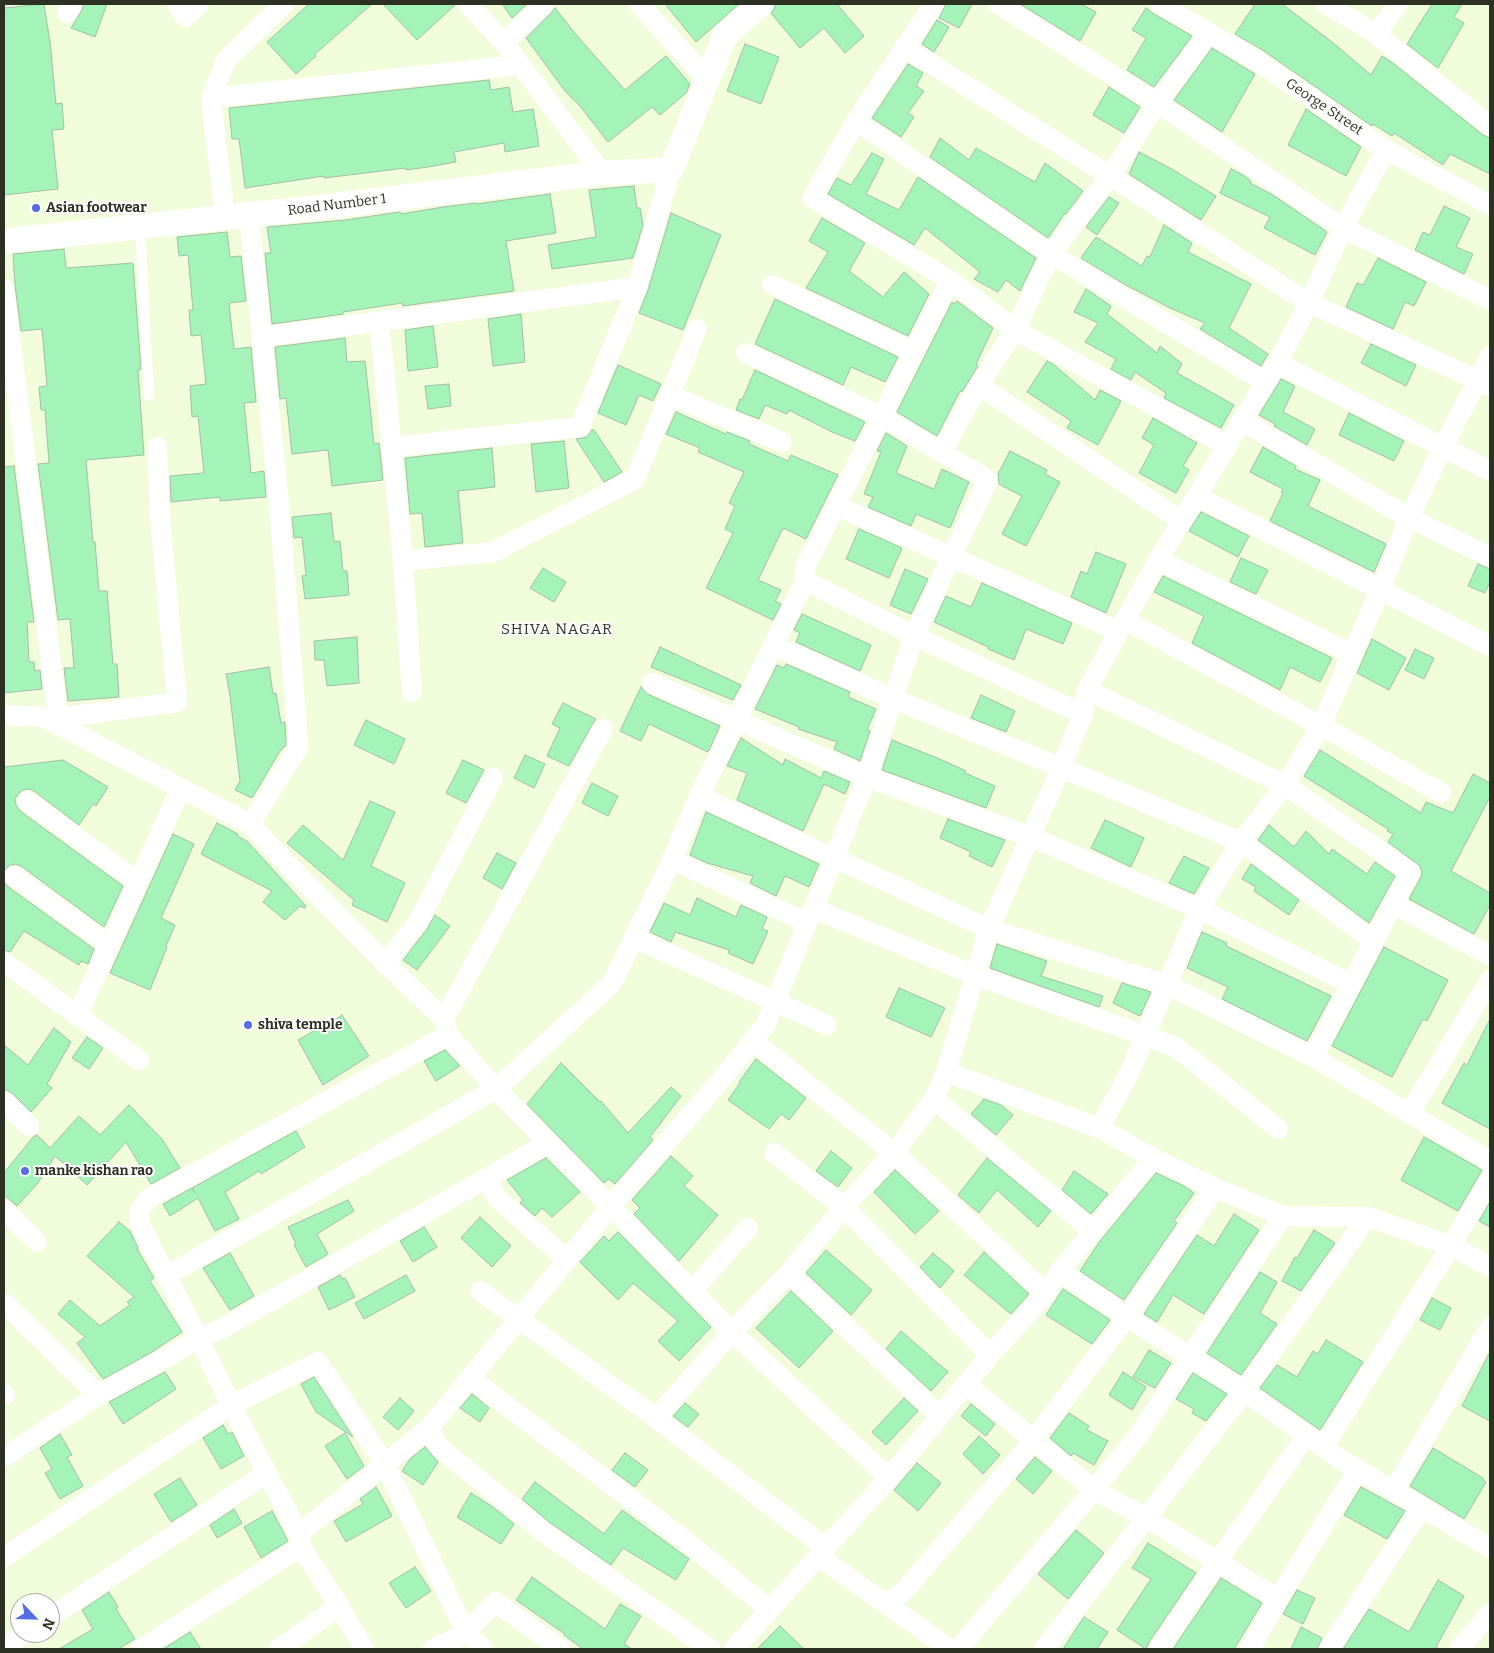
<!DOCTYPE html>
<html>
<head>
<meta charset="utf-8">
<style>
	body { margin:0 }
	#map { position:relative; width:1494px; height:1653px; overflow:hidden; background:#f1fcdb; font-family:Bitter,serif }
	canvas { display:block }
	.frame { position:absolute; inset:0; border:5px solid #2d3124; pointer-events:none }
	.north { position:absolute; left:10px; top:1593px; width:50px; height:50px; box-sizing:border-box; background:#fff; border:1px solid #abada7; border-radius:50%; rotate:114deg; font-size:14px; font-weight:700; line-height:20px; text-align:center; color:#2d3124 }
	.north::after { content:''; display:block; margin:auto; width:18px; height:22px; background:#536de2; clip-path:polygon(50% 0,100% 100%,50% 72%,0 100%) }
</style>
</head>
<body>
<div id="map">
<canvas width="1494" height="1653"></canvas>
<div class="frame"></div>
<div class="north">N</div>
</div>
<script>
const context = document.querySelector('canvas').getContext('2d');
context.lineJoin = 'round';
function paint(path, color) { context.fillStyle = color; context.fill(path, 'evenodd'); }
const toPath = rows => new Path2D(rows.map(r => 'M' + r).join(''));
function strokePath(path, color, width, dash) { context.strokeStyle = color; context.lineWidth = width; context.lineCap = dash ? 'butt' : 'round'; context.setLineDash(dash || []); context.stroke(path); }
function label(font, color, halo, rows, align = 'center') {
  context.font = font + ' Bitter,serif'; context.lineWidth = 4; context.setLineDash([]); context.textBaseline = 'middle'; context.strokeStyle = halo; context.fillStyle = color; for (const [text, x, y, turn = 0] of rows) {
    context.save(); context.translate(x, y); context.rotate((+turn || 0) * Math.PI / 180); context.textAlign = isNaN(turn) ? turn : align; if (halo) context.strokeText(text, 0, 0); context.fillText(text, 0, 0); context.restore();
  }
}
const building = toPath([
	[44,4,50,42,56,104,62,103,64,129,52,130,58,189,4,195,4,8,44,4],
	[84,4,107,4,95,37,71,28,82,10,84,4],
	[309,4,372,4,315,54,316,56,296,74,267,42,309,4],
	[383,4,456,4,417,40,383,4],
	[502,4,527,4,512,18,502,4],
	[665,4,739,4,696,42,665,4],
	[775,4,837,4,864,36,845,53,824,28,800,48,771,13,774,9,775,4],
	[946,4,972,4,959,28,939,18,946,4],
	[1020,4,1081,4,1096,12,1080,41,1020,4],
	[1255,4,1282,4,1332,42,1371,75,1382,56,1394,64,1483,135,1490,138,1490,174,1450,154,1443,165,1394,133,1392,136,1373,124,1372,126,1261,49,1235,34,1255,4],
	[1432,4,1462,4,1454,17,1464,23,1438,68,1407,44,1432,4],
	[555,8,578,37,625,90,666,56,690,84,686,93,660,115,652,107,608,142,580,106,565,91,526,38,552,12,555,8],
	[1146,8,1154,14,1192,36,1154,87,1127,70,1146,38,1132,30,1146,8],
	[937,20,949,27,934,52,922,44,937,20],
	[745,44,779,57,761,104,727,91,745,44],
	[1212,48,1255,74,1222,132,1174,100,1212,48],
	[908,64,923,73,916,86,924,91,908,113,914,117,901,137,872,118,908,64],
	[489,80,491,90,509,87,513,112,533,109,539,146,505,152,504,143,454,152,456,162,428,167,406,170,406,168,324,178,324,176,245,188,239,139,232,139,229,108,489,80],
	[1109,87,1140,107,1124,133,1093,115,1109,87],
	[1306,109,1361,147,1346,176,1288,145,1306,109],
	[940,138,969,160,976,148,1035,182,1045,163,1083,191,1066,214,1065,213,1048,238,930,157,940,138],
	[1139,152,1170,168,1216,196,1201,220,1129,174,1139,152],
	[872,153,884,159,866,194,899,210,918,177,1036,258,1020,291,1006,280,998,292,974,279,980,272,925,228,914,245,828,194,837,178,851,185,872,153],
	[1231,169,1243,175,1251,181,1250,183,1273,195,1327,232,1315,255,1264,228,1270,217,1220,193,1231,169],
	[634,186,637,208,640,208,643,225,633,258,552,269,548,245,596,237,589,190,634,186],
	[550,194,556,233,506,241,514,291,403,306,402,303,343,312,343,314,272,324,265,253,271,253,267,227,345,220,400,212,401,214,443,207,476,203,476,204,550,194],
	[1109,197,1119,203,1097,235,1086,227,1109,197],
	[1444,206,1470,218,1456,247,1473,254,1464,274,1415,250,1423,232,1430,235,1444,206],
	[671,213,721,235,683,330,639,313,648,290,671,213],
	[822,218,865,243,849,271,883,297,904,272,929,294,908,336,806,288,828,252,809,241,822,218],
	[1164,225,1192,243,1188,252,1251,284,1229,328,1268,354,1261,366,1200,329,1205,323,1170,308,1124,284,1081,258,1096,237,1142,266,1147,256,1150,257,1164,225],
	[227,232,230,257,241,256,246,301,229,303,234,349,251,347,256,402,244,403,251,473,264,471,266,497,220,501,220,497,171,502,170,476,204,473,198,416,192,417,190,386,206,384,201,335,191,336,189,310,193,310,188,255,179,256,177,237,227,232],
	[64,249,66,268,133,263,141,369,138,370,144,455,86,460,93,542,95,542,99,591,107,591,113,664,117,664,119,697,68,701,64,668,74,668,70,619,58,620,38,464,49,463,45,410,41,410,39,387,47,386,42,329,21,331,15,285,13,254,64,249],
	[1378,258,1426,282,1414,306,1405,302,1393,329,1346,307,1357,283,1363,285,1378,258],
	[1086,289,1111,306,1107,314,1157,353,1160,346,1182,364,1177,373,1234,405,1221,428,1164,398,1166,393,1135,372,1131,380,1111,369,1116,359,1085,342,1098,323,1074,312,1086,289],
	[775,299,898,357,885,382,851,367,843,385,755,344,775,299],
	[957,301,993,328,976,364,978,366,962,392,960,391,937,436,897,412,952,302,955,304,957,301],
	[521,314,525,362,493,366,488,319,521,314],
	[433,326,438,367,408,371,405,330,433,326],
	[345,338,347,362,365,361,374,444,379,443,383,480,332,486,328,450,292,454,286,398,280,399,275,347,345,338],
	[1371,344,1416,365,1406,386,1361,363,1371,344],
	[1047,361,1053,364,1095,400,1100,390,1121,401,1098,445,1067,428,1071,421,1027,392,1047,361],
	[618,365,661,384,653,401,639,395,626,425,598,413,618,365],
	[755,370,865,422,855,441,832,432,789,410,787,414,765,405,759,419,736,410,740,399,742,400,755,370],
	[1281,379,1295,386,1283,412,1315,429,1307,445,1274,426,1275,424,1259,415,1281,379],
	[449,384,451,406,428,409,425,386,449,384],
	[676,412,726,434,727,432,750,441,749,444,788,461,791,455,838,475,806,539,783,528,758,580,781,590,775,601,781,604,773,620,706,588,733,533,725,529,735,506,729,503,744,472,698,452,700,448,666,434,676,412],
	[1349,413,1404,441,1394,461,1339,435,1349,413],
	[1153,418,1197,443,1183,466,1189,470,1176,493,1139,473,1154,445,1142,438,1153,418],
	[592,430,594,430,622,472,604,482,576,439,587,437,592,430],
	[886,433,907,446,896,473,934,489,942,469,969,482,950,528,916,514,911,526,868,507,873,497,864,494,881,452,877,451,886,433],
	[564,441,569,488,536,492,531,444,564,441],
	[1263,447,1296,466,1295,469,1320,480,1308,506,1386,544,1374,572,1270,521,1283,493,1281,492,1283,489,1250,472,1263,447],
	[492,448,495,487,458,491,463,543,425,547,422,513,410,514,405,458,492,448],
	[1010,451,1047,470,1045,474,1060,482,1026,546,1002,534,1022,496,999,484,998,474,1010,451],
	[14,466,34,622,27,622,29,662,34,662,35,671,40,670,42,689,4,693,4,467,14,466],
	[1201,512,1249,536,1238,557,1189,531,1201,512],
	[331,513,334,542,340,541,343,571,347,571,349,595,305,599,302,576,306,575,302,537,294,538,292,517,331,513],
	[859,529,902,548,889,578,846,559,859,529],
	[1096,552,1126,564,1106,613,1071,597,1081,571,1087,574,1096,552],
	[1241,558,1268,570,1256,594,1230,582,1241,558],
	[1478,564,1490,569,1490,582,1485,593,1468,586,1478,564],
	[543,568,566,582,554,602,530,588,543,568],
	[905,569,928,579,911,614,890,605,905,569],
	[1163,576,1332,658,1320,682,1290,667,1280,690,1192,643,1204,616,1154,592,1163,576],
	[982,583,1072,623,1063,644,1026,629,1014,660,988,649,988,647,934,622,946,596,971,607,982,583],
	[802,614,871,645,860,671,796,642,800,633,794,630,802,614],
	[357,637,359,683,327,686,324,660,315,660,314,641,357,637],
	[1372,639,1406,658,1389,690,1357,673,1372,639],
	[660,647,741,685,733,700,651,667,660,647],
	[1415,649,1434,658,1424,679,1405,670,1415,649],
	[786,664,850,692,848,697,876,709,867,730,870,731,860,761,834,749,837,742,798,729,799,727,755,709,777,665,784,668,786,664],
	[269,667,273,694,276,693,281,723,285,722,286,745,280,751,252,798,235,790,240,781,230,696,226,674,269,667],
	[641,687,647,694,720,726,708,752,649,724,641,741,620,731,641,687],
	[981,695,1015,711,1006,732,971,718,981,695],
	[563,703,596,719,593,723,569,766,547,756,560,728,552,724,563,703],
	[366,720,405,739,394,764,354,745,366,720],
	[741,738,783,765,785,759,821,778,824,771,850,782,845,794,824,784,803,831,737,800,747,773,727,766,741,738],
	[892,740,942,760,966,771,965,773,995,786,986,808,882,770,892,740],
	[1320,750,1421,813,1426,802,1453,813,1473,774,1490,783,1490,797,1451,871,1490,893,1490,905,1474,934,1409,899,1421,877,1422,872,1420,866,1388,842,1393,834,1387,831,1388,829,1304,776,1320,750],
	[525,755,545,764,534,788,514,778,525,755],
	[63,760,108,787,96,806,93,804,79,825,34,791,29,789,23,790,18,794,15,799,16,805,20,811,123,886,104,927,21,866,16,864,10,865,4,871,4,767,63,760],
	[463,760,484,770,466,803,446,793,463,760],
	[592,783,618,796,608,816,582,803,592,783],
	[370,801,395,812,371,866,405,883,387,922,352,905,354,900,287,843,303,825,343,860,370,801],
	[706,812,819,864,809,887,785,876,776,896,750,883,753,876,707,863,690,855,706,812],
	[948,819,1005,840,992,867,969,856,971,852,940,838,948,819],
	[1105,820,1144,838,1131,867,1091,848,1105,820],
	[217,823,238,834,237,836,247,841,306,906,305,908,300,906,285,920,263,902,272,891,201,854,217,823],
	[1269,825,1294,847,1306,831,1329,854,1332,849,1367,874,1375,862,1395,876,1369,923,1258,840,1269,825],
	[173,834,194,844,161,918,175,925,166,946,167,947,150,990,110,973,173,834],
	[497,853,516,863,502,889,483,878,497,853],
	[1184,856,1209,868,1194,894,1169,883,1184,856],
	[1251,864,1299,900,1289,915,1254,891,1256,887,1242,879,1251,864],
	[4,882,7,886,94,949,88,964,81,961,79,965,24,931,10,952,4,950,4,882],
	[697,898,736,917,741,905,767,917,762,929,768,931,753,964,728,953,729,950,675,932,671,942,650,932,664,903,690,915,697,898],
	[435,915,450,926,417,970,403,960,427,929,435,915],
	[1202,932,1227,943,1226,946,1331,996,1307,1041,1222,999,1228,987,1187,968,1202,932],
	[997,944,1047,961,1041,976,1103,996,1099,1007,990,968,997,944],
	[1384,947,1448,980,1427,1021,1423,1019,1392,1077,1332,1046,1384,947],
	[1122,983,1151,992,1140,1016,1113,1003,1122,983],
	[899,988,945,1008,931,1037,886,1017,899,988],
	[342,1015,369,1056,323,1085,298,1040,321,1027,322,1029,342,1015],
	[1490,1019,1490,1129,1442,1103,1464,1063,1467,1065,1490,1019],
	[54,1028,71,1042,47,1084,52,1088,31,1112,12,1093,4,1089,4,1045,28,1065,54,1028],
	[87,1037,103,1048,89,1069,72,1058,87,1037],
	[445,1050,460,1066,436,1081,424,1061,445,1050],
	[756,1059,806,1098,789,1120,781,1114,769,1129,728,1100,740,1083,739,1082,756,1059],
	[561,1063,600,1102,601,1101,628,1133,671,1087,681,1096,650,1137,653,1140,615,1184,609,1179,604,1183,527,1104,561,1063],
	[984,1099,1001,1105,1013,1115,996,1135,971,1114,984,1099],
	[129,1105,162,1139,180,1168,151,1184,126,1142,87,1185,55,1156,38,1183,17,1206,4,1195,4,1173,33,1137,37,1135,50,1148,79,1116,100,1135,129,1105],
	[296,1131,305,1147,261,1174,259,1171,225,1192,239,1219,215,1231,198,1198,170,1216,163,1204,192,1188,195,1193,192,1188,296,1131],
	[1424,1137,1482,1170,1458,1211,1401,1180,1424,1137],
	[831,1151,852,1168,838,1187,816,1171,831,1151],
	[671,1156,693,1176,684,1186,718,1215,679,1261,634,1214,640,1208,632,1200,671,1156],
	[546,1158,580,1192,552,1217,542,1208,535,1216,520,1203,523,1200,507,1180,546,1158],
	[987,1158,1051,1211,1038,1227,997,1190,979,1213,958,1195,987,1158],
	[895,1170,939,1211,915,1234,874,1192,895,1170],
	[1074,1171,1108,1194,1091,1214,1062,1190,1074,1171],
	[1156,1173,1184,1186,1194,1193,1174,1221,1177,1223,1124,1300,1080,1271,1100,1241,1156,1173],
	[348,1200,354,1211,317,1234,328,1254,306,1267,294,1245,296,1244,288,1227,348,1200],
	[1490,1202,1490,1227,1479,1221,1490,1202],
	[1234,1214,1259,1230,1204,1314,1173,1295,1157,1322,1144,1314,1197,1235,1214,1246,1234,1214],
	[480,1217,511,1246,492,1267,461,1238,480,1217],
	[119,1222,130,1231,138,1248,137,1249,154,1278,150,1281,182,1332,152,1352,103,1379,77,1343,85,1337,58,1314,70,1300,100,1326,130,1305,127,1302,134,1297,87,1256,119,1222],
	[424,1227,437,1247,413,1262,400,1241,424,1227],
	[1314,1230,1335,1243,1301,1291,1282,1281,1295,1257,1297,1258,1314,1230],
	[618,1232,711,1327,679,1361,658,1341,678,1321,633,1283,618,1300,580,1262,604,1236,609,1241,618,1232],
	[826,1250,872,1290,851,1315,806,1273,826,1250],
	[984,1252,1029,1294,1011,1314,964,1275,984,1252],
	[230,1253,254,1296,230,1310,203,1268,230,1253],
	[933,1253,954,1271,940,1288,920,1267,933,1253],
	[1260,1272,1277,1282,1260,1313,1277,1324,1241,1375,1207,1353,1260,1272],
	[340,1275,342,1279,345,1278,355,1297,329,1310,318,1287,340,1275],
	[406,1275,415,1291,364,1319,355,1303,406,1275],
	[1063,1289,1110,1320,1092,1344,1046,1315,1063,1289],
	[791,1291,833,1331,799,1368,756,1328,791,1291],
	[1432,1298,1451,1308,1440,1330,1420,1320,1432,1298],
	[901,1331,948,1372,931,1391,886,1349,901,1331],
	[1326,1340,1363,1362,1320,1430,1260,1388,1277,1365,1297,1377,1313,1351,1318,1354,1326,1340],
	[1149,1350,1171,1363,1155,1388,1133,1377,1149,1350],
	[1490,1352,1490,1421,1462,1406,1490,1352],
	[165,1372,176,1389,123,1424,109,1402,165,1372],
	[1123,1372,1146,1387,1132,1410,1109,1395,1123,1372],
	[1193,1373,1227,1394,1206,1421,1192,1413,1194,1409,1176,1399,1193,1373],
	[314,1377,353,1437,316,1412,301,1384,314,1377],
	[472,1394,489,1408,480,1422,460,1408,472,1394],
	[400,1398,414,1411,398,1430,383,1417,400,1398],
	[904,1398,918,1411,886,1445,872,1432,904,1398],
	[685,1403,699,1414,688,1427,673,1416,685,1403],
	[971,1404,995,1424,986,1436,961,1416,971,1404],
	[1069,1413,1089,1426,1087,1430,1108,1441,1094,1465,1073,1453,1071,1456,1050,1438,1069,1413],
	[223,1425,228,1434,232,1432,244,1456,221,1469,203,1438,223,1425],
	[345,1433,364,1466,347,1479,325,1446,345,1433],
	[60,1434,72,1455,67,1457,83,1486,60,1499,45,1473,52,1469,40,1448,60,1434],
	[979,1436,1000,1455,983,1474,963,1454,979,1436],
	[425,1447,438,1462,423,1485,402,1471,410,1459,425,1447],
	[1433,1448,1483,1478,1483,1480,1486,1482,1464,1519,1410,1486,1433,1448],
	[625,1453,648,1470,635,1487,612,1470,625,1453],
	[1035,1457,1052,1471,1033,1494,1016,1479,1035,1457],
	[917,1463,941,1483,918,1511,894,1490,917,1463],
	[180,1478,197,1505,171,1522,154,1494,180,1478],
	[535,1482,604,1534,622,1510,689,1559,676,1580,623,1548,611,1565,549,1522,522,1499,535,1482],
	[376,1487,392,1516,346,1542,334,1521,363,1504,360,1499,376,1487],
	[1361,1487,1405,1511,1387,1539,1344,1515,1361,1487],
	[471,1493,493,1507,514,1524,501,1544,457,1517,471,1493],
	[234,1509,242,1523,217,1538,210,1525,234,1509],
	[272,1511,288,1541,261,1558,244,1527,272,1511],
	[1076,1530,1104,1553,1068,1599,1038,1574,1076,1530],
	[1148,1543,1196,1573,1149,1642,1146,1649,1117,1630,1151,1579,1132,1568,1148,1543],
	[415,1567,431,1591,406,1608,389,1583,415,1567],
	[532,1577,605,1629,620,1604,641,1616,624,1644,632,1649,583,1649,564,1635,565,1634,516,1600,532,1577],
	[1221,1578,1262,1603,1234,1649,1173,1649,1221,1578],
	[1438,1580,1464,1596,1436,1647,1440,1649,1343,1649,1369,1609,1409,1632,1438,1580],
	[1297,1590,1315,1598,1303,1624,1283,1614,1297,1590],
	[109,1592,118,1607,116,1609,135,1639,118,1649,59,1649,93,1629,82,1610,109,1592],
	[1084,1617,1108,1632,1097,1649,1063,1649,1084,1617],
	[780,1626,804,1649,757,1649,780,1626],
	[1301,1627,1322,1638,1317,1649,1291,1649,1301,1627],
	[190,1632,201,1649,163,1649,190,1632]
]);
paint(building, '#a4f3b9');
strokePath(building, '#a1bfa8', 1);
strokePath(toPath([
	[140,227,149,396]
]), '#fff', 10);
strokePath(toPath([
	[177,4,185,17,199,4],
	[468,4,504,43,602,173],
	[639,4,708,80],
	[998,4,1157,103,1343,228,1490,300],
	[1160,4,1254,59,1386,150,1490,205],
	[1326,4,1376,34,1490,126],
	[67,13,72,4],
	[1376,34,1398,4],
	[504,43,544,4],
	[904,47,1110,176,1309,303,1490,386],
	[211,98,520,65],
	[856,121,1051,254,1265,382],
	[249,215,279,504,298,740,298,748,250,824],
	[225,217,211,98,226,60,284,4],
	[950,280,1015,330,1228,446],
	[772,285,914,352],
	[4,289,58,718],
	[379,320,403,561,412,692],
	[262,337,637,287],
	[1277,363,1490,471],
	[979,385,1181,521],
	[669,395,782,442],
	[1242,421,1409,518,1490,557],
	[391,447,580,427,637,287,671,170],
	[941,453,979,385,1015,330,1051,254,1110,176,1157,103,1209,33],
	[1196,496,1490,646],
	[837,506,1118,631],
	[1158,560,1352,654],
	[403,561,493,552,635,479,697,329],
	[805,581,914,636,1083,714],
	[1125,620,1321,726,1441,793],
	[773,645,894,699,1241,842,1373,941],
	[652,683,867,777,1031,837,1199,909,1351,984],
	[1087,690,1285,785,1410,872,1393,904,1490,956],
	[4,715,43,717,250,824,290,867,385,963,444,1019,448,1035,496,1089,732,1332,889,1478],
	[45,717,58,718,177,702,160,517,157,447],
	[699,796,989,929,1168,985,1313,1057,1490,1161],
	[27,801,138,882],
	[672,860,807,923],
	[14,876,110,946],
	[814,909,975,975,1176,1047,1278,1129],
	[634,938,827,1025],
	[4,962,139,1060],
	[385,963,418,922,493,778],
	[77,1016,181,788],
	[444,1019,603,729],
	[753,1041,894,1153,1046,1293],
	[1313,1057,1393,904],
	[946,1072,1099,1128,1153,1158,1215,1188,1283,1216,1368,1217,1451,1246,1490,1267],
	[934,1099,1093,1231],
	[4,1101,29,1126],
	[1409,1114,1490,980],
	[1099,1128,1128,1076,1199,909,1241,842,1285,785,1321,726,1380,590,1409,518,1443,447,1490,356],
	[774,1153,844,1207,990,1355],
	[486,1178,497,1198,567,1260],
	[4,1210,37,1242],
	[1060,1271,1127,1317,1244,1391,1337,1457,1490,1548],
	[789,1273,940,1416],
	[167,1275,496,1089,612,983,672,860,699,796,805,581,805,567,950,280,812,198,856,121,934,4],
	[480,1291,656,1418,826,1548],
	[692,1291,748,1228],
	[4,1303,98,1395],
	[470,1378,682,1538,770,1610],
	[966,1384,1094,1490,1147,1518,1278,1599],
	[4,1394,5,1395],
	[656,1418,732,1332,789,1273,844,1207,894,1153,934,1099,946,1072,989,929,1061,768,1083,714,1087,690,1158,560,1277,363,1309,303,1343,228,1386,150],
	[429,1428,440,1448,542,1531,710,1649],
	[1323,1447,1451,1246,1490,1179],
	[4,1457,98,1395,199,1339,221,1329,548,1143],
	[1394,1490,1490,1327],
	[299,1534,429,1428,611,1206,725,1075,766,1024,867,777,914,636,988,480,881,416,746,353],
	[4,1557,231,1405,318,1362,385,1464,466,1633,483,1649],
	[819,1557,950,1649],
	[886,1603,902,1593,1024,1452,1127,1317,1215,1188],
	[50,1617,267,1473],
	[4,1648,26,1633],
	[141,1649,301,1547],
	[279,1649,339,1606],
	[364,1649,339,1606,301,1547,299,1534,231,1405,199,1339,140,1225,140,1210,149,1198,448,1035],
	[433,1649,466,1633,495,1602,561,1649],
	[734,1649,889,1478,990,1355,1046,1293,1060,1271,1153,1158],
	[958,1649,1094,1490,1137,1437,1283,1216],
	[1044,1649,1236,1402,1368,1217],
	[1159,1649,1217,1562,1307,1435],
	[1250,1649,1278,1599,1358,1469],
	[1329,1649,1422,1507],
	[1459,1649,1490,1613]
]), '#fff', 20);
strokePath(toPath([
	[4,241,313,208,602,173,671,170,725,35,761,4]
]), '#fff', 25);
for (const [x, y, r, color] of [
	[36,208,5,"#536de2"],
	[248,1025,5,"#536de2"],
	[25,1171,5,"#536de2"]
]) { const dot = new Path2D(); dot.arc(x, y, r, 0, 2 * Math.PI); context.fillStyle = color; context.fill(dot); strokePath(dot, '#fff', 2); }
label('14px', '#2d3124', '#fff', [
	["George Street",1324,107,34],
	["Road Number 1",337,205,-7]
]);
label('bold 14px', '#2d3124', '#fff', [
	["Asian footwear",46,208],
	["shiva temple",258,1025],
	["manke kishan rao",35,1171]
], 'left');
context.letterSpacing = '1px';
label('15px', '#2d3124', '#fff', [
	["SHIVA NAGAR",557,630]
]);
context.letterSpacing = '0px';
</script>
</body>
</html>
